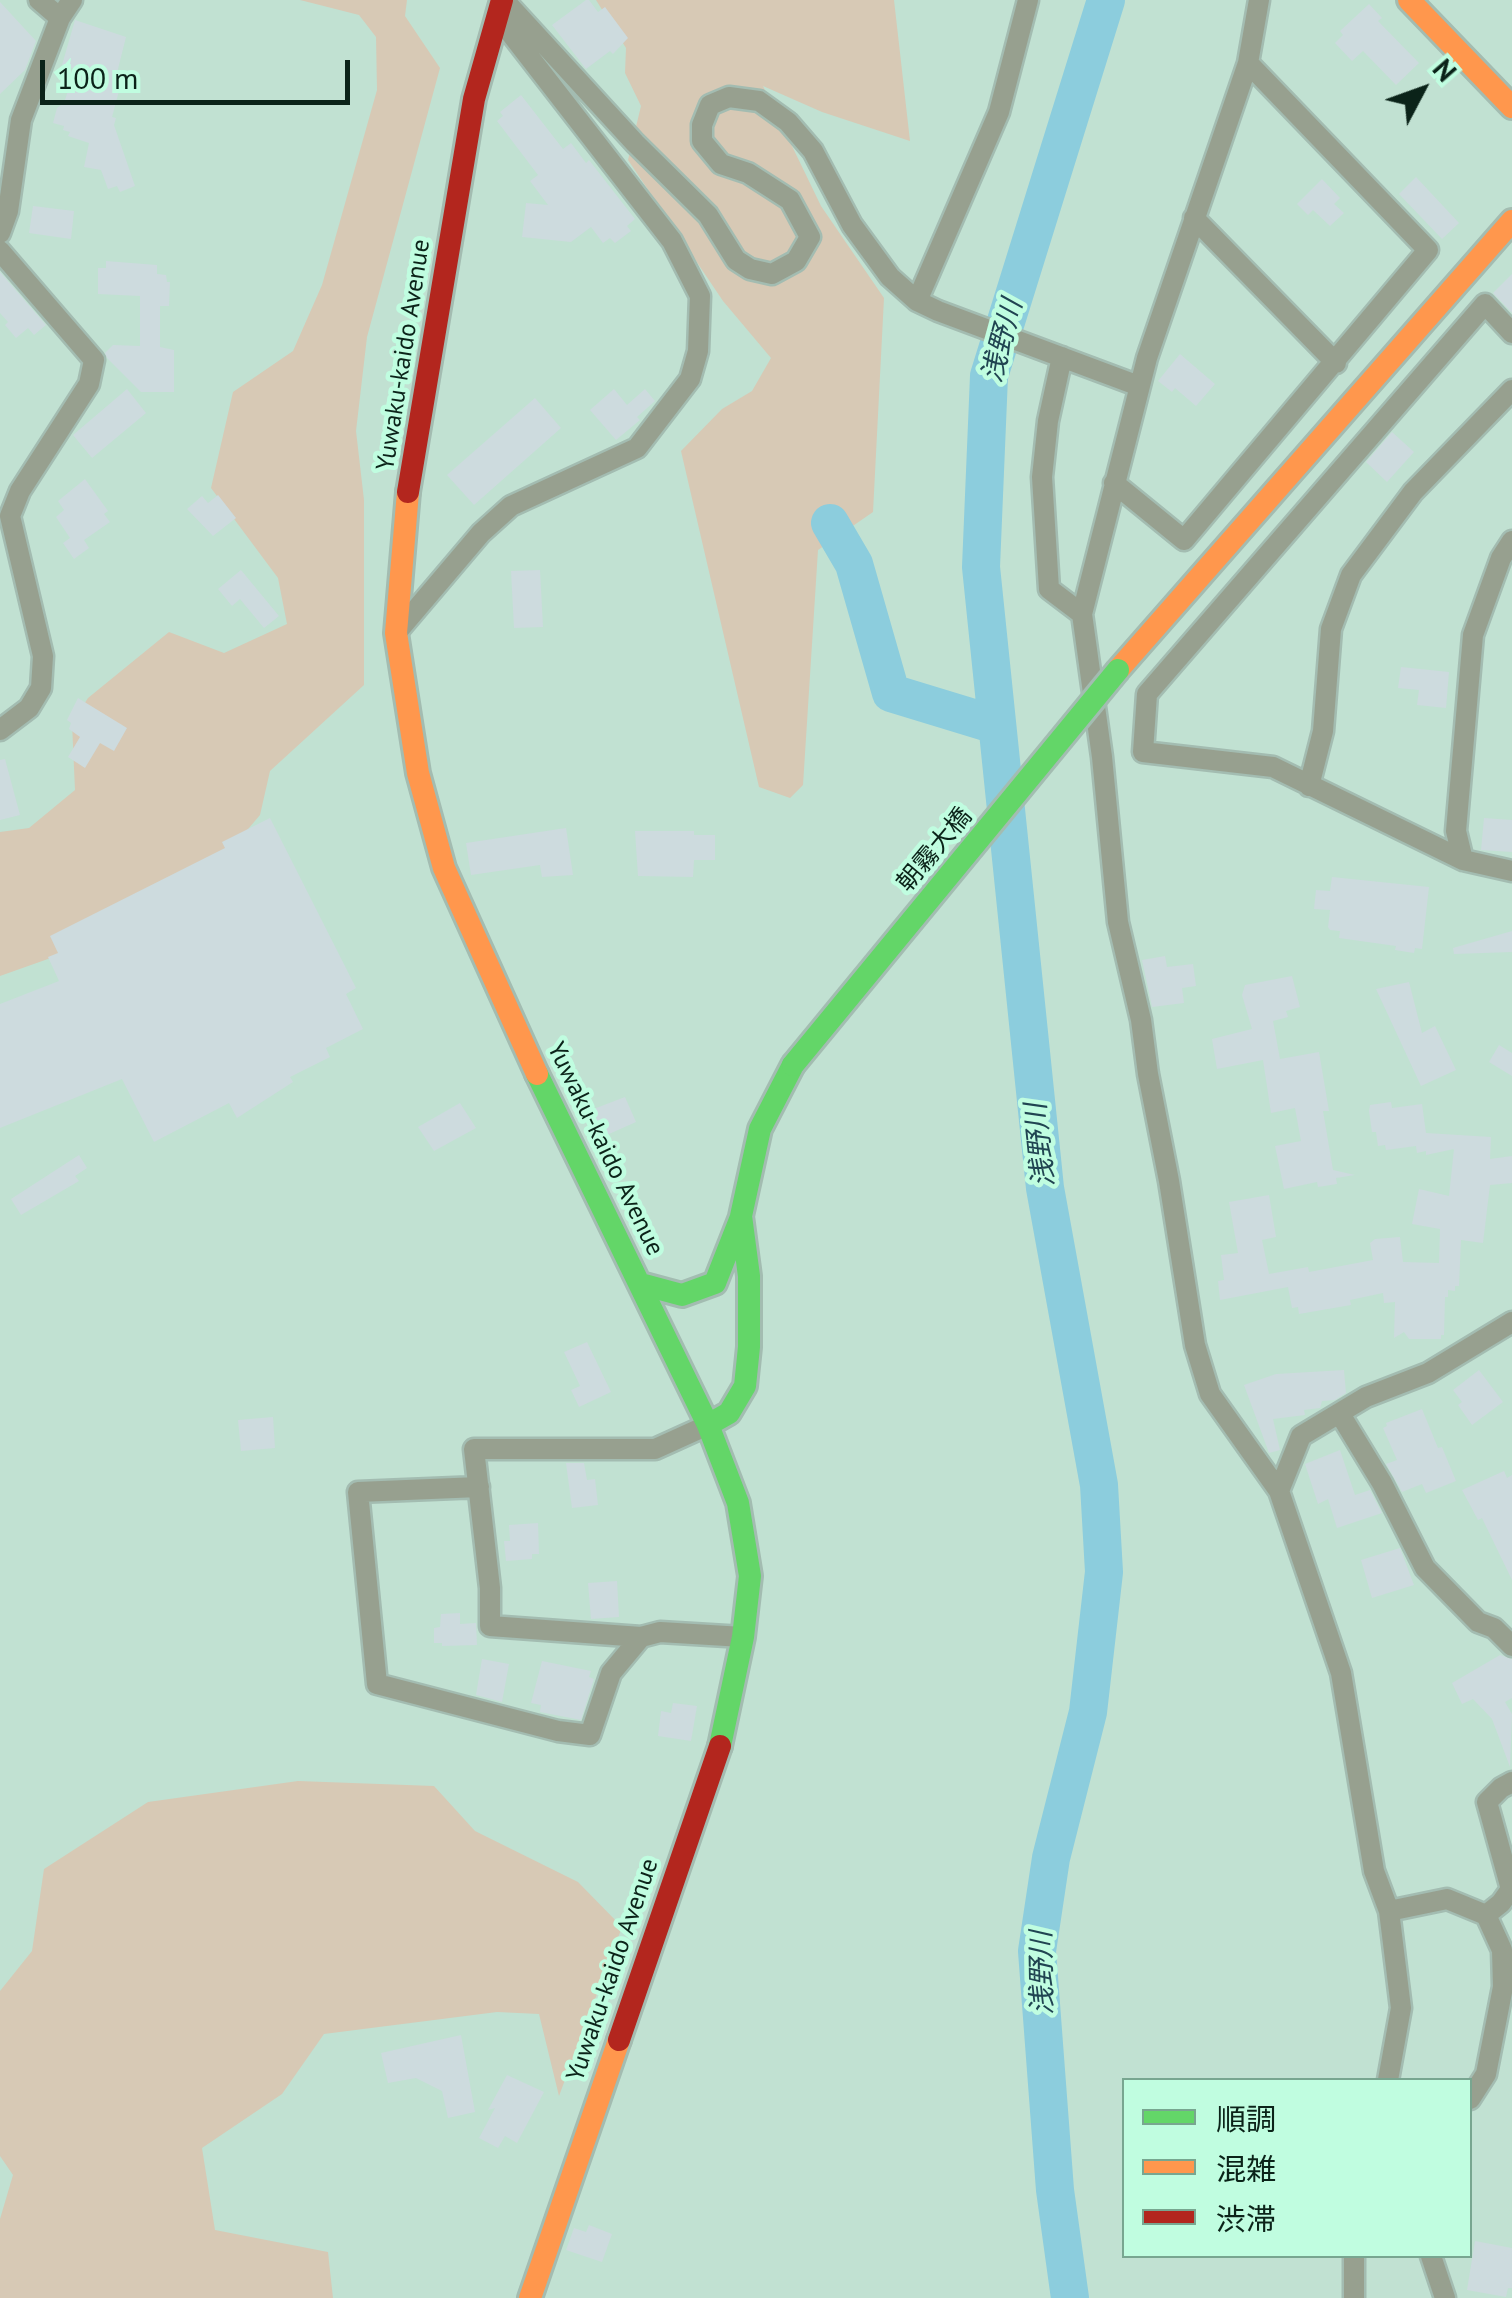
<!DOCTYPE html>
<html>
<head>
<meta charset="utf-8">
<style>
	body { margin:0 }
	#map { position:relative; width:1512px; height:2298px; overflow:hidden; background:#c1e1d2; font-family:"PT Sans","Noto Sans JP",sans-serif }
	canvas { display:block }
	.legend { position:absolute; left:1122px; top:2078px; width:350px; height:180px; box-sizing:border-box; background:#c0fde0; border:2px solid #78a690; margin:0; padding:12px 18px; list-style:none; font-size:30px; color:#0b2319 }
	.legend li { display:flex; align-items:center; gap:20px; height:50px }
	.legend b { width:50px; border:2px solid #78a690 }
	.north { position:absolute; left:1372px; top:40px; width:100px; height:100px; -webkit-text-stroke:8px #c0fde0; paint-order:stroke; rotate:49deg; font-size:28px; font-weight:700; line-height:40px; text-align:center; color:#0b2319 }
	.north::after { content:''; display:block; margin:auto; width:35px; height:45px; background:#0b2319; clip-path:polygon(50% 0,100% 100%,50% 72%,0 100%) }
	.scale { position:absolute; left:40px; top:60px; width:310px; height:45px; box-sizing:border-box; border:5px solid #0b2319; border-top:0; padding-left:12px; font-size:30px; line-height:35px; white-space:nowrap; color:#0b2319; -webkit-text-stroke:8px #c0fde0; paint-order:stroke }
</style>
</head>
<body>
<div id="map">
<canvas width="1512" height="2298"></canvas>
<ul class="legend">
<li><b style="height:12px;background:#63d668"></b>順調</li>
<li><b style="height:12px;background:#ff974d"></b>混雑</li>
<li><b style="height:12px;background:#b3261e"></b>渋滞</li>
</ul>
<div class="north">N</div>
<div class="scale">100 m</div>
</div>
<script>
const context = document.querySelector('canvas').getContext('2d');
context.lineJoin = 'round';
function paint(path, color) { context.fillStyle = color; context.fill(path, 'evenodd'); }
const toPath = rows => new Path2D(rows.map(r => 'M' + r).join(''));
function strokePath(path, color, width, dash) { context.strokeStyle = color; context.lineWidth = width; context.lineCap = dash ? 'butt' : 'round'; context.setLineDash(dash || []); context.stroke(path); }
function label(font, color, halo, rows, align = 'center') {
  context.font = font + ' "PT Sans","Noto Sans JP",sans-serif'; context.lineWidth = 9; context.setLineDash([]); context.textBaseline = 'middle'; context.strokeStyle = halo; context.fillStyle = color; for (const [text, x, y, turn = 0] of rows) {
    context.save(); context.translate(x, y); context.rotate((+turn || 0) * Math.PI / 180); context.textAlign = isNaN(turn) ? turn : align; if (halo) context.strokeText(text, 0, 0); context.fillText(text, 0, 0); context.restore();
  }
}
paint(toPath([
	[300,0,407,0,405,16,440,68,367,337,356,431,364,500,364,685,270,771,260,815,232,848,62,954,0,976,0,832,29,828,75,790,72,723,88,698,169,632,224,653,287,624,278,578,211,488,233,392,293,351,322,285,377,90,376,37,359,15],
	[596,0,894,0,910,141,822,112,763,86,821,206,884,298,873,512,818,550,803,785,790,798,759,787,681,451,722,409,752,391,771,358,723,301,628,160,641,106,625,73,626,48],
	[298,1781,434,1786,475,1831,578,1882,622,1927,559,2096,539,2014,497,2012,324,2034,282,2094,202,2148,215,2230,328,2252,333,2298,0,2298,0,2219,13,2175,0,2156,0,1991,32,1951,44,1869,148,1802]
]), '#d7c9b5');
strokePath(toPath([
	[830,523,854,564,891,693,996,725],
	[1070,2298,1055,2190,1037,1951,1051,1858,1088,1712,1104,1572,1099,1485,1045,1188,981,567,989,376,1106,0]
]), '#8ccddd', 38);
paint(toPath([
	[586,0,589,0,598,12,605,7,628,38,613,54,610,51,586,69,552,25],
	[0,2,36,41,25,70,0,94],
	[1369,4,1382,18,1378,21,1419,63,1396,85,1363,51,1352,61,1335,43,1343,35,1340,31],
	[75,20,126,37,114,85,120,87,112,117,116,118,114,125,135,186,120,192,117,186,108,189,101,170,84,167,89,143,68,136,70,132,63,130,64,126,53,123,57,108,64,103,75,69,62,65],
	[521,95,563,149,571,143,586,163,589,160,635,219,627,226,631,231,615,243,610,238,603,243,591,227,571,242,522,237,526,203,548,205,530,181,538,175,497,121,503,116,500,112],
	[1416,177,1459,223,1442,239,1399,194],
	[1322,179,1340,198,1334,204,1344,213,1330,226,1313,210,1308,215,1297,204],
	[33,206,74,211,71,239,29,233],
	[106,261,157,265,157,274,166,275,167,282,170,282,169,306,160,306,160,347,174,350,174,392,141,392,107,358,105,353,113,345,140,346,140,296,98,294,98,268,106,268],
	[0,272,46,325,34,335,28,328,16,338,5,325,8,322,0,313],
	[1512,274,1512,313,1493,293],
	[1180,354,1215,384,1196,406,1175,388,1172,392,1158,381],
	[127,389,146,413,92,458,73,435],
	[614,389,627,405,645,389,655,401,637,417,640,420,616,440,590,410],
	[535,398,561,428,474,505,447,475],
	[1392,432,1414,452,1387,482,1366,462],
	[85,479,108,511,104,514,110,522,84,540,89,548,74,559,63,543,70,538,56,517,64,510,58,501],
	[218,495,236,518,213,536,187,509,202,496,208,503],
	[241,570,279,616,264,628,240,599,232,606,218,589],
	[540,570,543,627,514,628,511,571],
	[1401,667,1449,672,1446,708,1417,705,1419,690,1398,688],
	[78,698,127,728,114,751,100,743,85,768,68,757,80,737,69,729,71,723,67,720],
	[5,759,20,815,0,820,0,760],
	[270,818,356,988,346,994,363,1029,326,1048,330,1057,290,1077,293,1082,237,1118,229,1103,154,1142,122,1079,0,1128,0,1004,59,981,48,957,58,953,50,936,225,848,222,842],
	[1484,818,1512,820,1512,852,1481,850],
	[566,828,573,875,542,877,540,865,471,875,466,843],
	[635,831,694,831,694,835,715,835,715,860,694,860,693,877,638,876],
	[1332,877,1429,887,1422,949,1415,948,1414,953,1395,950,1396,946,1339,938,1340,931,1330,930,1328,927,1330,910,1314,909,1316,890,1330,891],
	[1512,931,1512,952,1454,954,1453,948],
	[1165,956,1167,967,1193,964,1196,986,1182,988,1184,1003,1152,1007,1142,960],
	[1292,976,1300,1007,1286,1011,1288,1017,1273,1021,1280,1059,1319,1052,1329,1111,1323,1111,1333,1170,1355,1175,1336,1178,1337,1184,1318,1187,1317,1182,1284,1189,1275,1146,1301,1141,1295,1108,1271,1113,1263,1060,1217,1069,1212,1039,1252,1029,1242,995,1245,985],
	[1409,982,1422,1033,1435,1026,1456,1070,1421,1086,1376,989],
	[1499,1045,1512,1053,1512,1076,1489,1062],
	[625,1097,636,1122,600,1138,590,1117,593,1115,591,1110],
	[1391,1102,1392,1108,1422,1104,1426,1133,1491,1137,1490,1159,1512,1156,1512,1183,1490,1185,1483,1243,1461,1240,1459,1286,1455,1286,1455,1291,1448,1290,1448,1297,1445,1297,1444,1335,1441,1335,1441,1339,1409,1339,1404,1332,1394,1338,1395,1302,1384,1303,1383,1293,1350,1300,1351,1305,1299,1314,1298,1307,1292,1308,1288,1287,1220,1300,1218,1281,1224,1280,1221,1255,1238,1253,1229,1202,1269,1195,1276,1237,1262,1240,1269,1274,1308,1267,1309,1272,1373,1260,1370,1243,1375,1239,1400,1237,1403,1262,1439,1263,1440,1229,1412,1224,1419,1189,1449,1196,1454,1149,1426,1155,1426,1151,1417,1153,1416,1146,1386,1150,1385,1145,1378,1146,1376,1132,1372,1132,1369,1111,1370,1105],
	[460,1103,476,1128,434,1151,418,1127],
	[79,1155,87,1168,75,1176,79,1181,21,1215,11,1199],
	[587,1342,611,1392,579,1407,571,1390,580,1386,564,1352],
	[1344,1370,1346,1393,1335,1400,1322,1401,1320,1408,1304,1410,1305,1415,1273,1419,1280,1450,1269,1453,1244,1385,1276,1374],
	[1479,1370,1503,1402,1472,1425,1458,1405,1462,1402,1453,1390],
	[1422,1409,1438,1448,1442,1447,1456,1481,1426,1493,1422,1484,1402,1492,1386,1464,1397,1460,1383,1428,1387,1426,1386,1423],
	[273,1417,275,1448,241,1451,238,1420],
	[1340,1450,1355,1495,1370,1490,1382,1513,1337,1528,1328,1499,1318,1504,1305,1464],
	[566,1463,584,1463,587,1480,595,1479,598,1505,572,1508],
	[1504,1471,1507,1478,1512,1475,1512,1580,1482,1518,1478,1520,1462,1490],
	[538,1523,539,1554,532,1554,532,1559,506,1561,504,1541,510,1541,509,1525],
	[1400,1548,1414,1585,1372,1598,1361,1560],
	[617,1581,619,1617,591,1619,588,1583],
	[460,1613,460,1624,476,1623,477,1645,442,1646,442,1643,434,1643,434,1628,440,1627,441,1614],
	[1500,1655,1512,1659,1512,1698,1505,1702,1512,1714,1510,1767,1492,1719,1473,1699,1462,1704,1452,1683],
	[482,1659,509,1664,502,1702,476,1695],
	[542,1661,591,1671,589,1677,594,1679,581,1720,540,1712,541,1705,531,1703],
	[673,1703,697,1706,691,1741,658,1736,661,1711,671,1713],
	[461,2035,475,2112,448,2118,442,2091,416,2078,388,2083,381,2053],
	[507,2075,544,2092,517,2143,505,2136,498,2148,479,2138,495,2108,488,2110],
	[589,2225,612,2234,602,2262,566,2250,574,2228,586,2232],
	[1475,2241,1512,2248,1512,2288,1508,2288,1506,2297,1467,2290]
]), '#cddbde');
const street = toPath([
	[39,0,60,18],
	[504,0,635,143,708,215,736,260,750,269,772,274,796,261,810,237,790,200,748,173,721,164,702,141,702,125,710,105,729,97,759,101,788,122,813,151,852,225,890,277,917,301,938,311,1139,386],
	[1259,0,1248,63,1147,358,1082,614,1102,757,1118,922,1141,1020,1148,1074,1169,1181,1195,1345,1210,1394,1279,1491,1341,1673,1374,1871,1389,1911,1401,2008,1388,2080],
	[1194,218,1336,363],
	[0,233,8,211,21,120,60,18,72,0],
	[0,251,94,360,89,384,20,491,10,516,43,656,41,688,29,708,0,730],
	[917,301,999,112,1028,0],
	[1512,333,1485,304,1147,694,1143,752,1273,767,1463,860,1512,871],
	[1062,357,1048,421,1042,477,1049,589,1082,614],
	[1114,483,1184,540,1428,250,1248,63],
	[397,632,481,533,511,506,637,448,690,379,698,351,700,296,672,241,499,18],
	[1309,786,1323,731,1331,629,1351,575,1413,492,1512,390],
	[1463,860,1456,831,1473,635,1501,558,1512,541],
	[1340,1414,1382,1483,1425,1568,1478,1622,1494,1628,1512,1646],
	[708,1425,655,1449,474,1449,490,1588,490,1626,641,1637,660,1632,743,1637],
	[479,1487,358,1492,377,1684,558,1731,590,1735,611,1673,641,1637],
	[1279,1491,1301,1436,1366,1397,1428,1373,1512,1322],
	[1389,1911,1447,1899,1486,1915,1502,1950,1503,1987,1486,2074,1470,2099],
	[1486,1915,1501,1903,1511,1889,1487,1802,1501,1788,1512,1782],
	[1354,2256,1354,2298],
	[1431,2256,1445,2298]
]);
const fast = toPath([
	[537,1074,708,1425,738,1503,750,1576,743,1637,720,1746],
	[641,1284,682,1295,715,1283,741,1217],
	[708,1425,729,1413,745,1386,749,1347,749,1276,741,1216,760,1129,793,1065]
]);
const slow = toPath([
	[1409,0,1512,107],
	[408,492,396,633,418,773,444,868,537,1074],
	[1118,670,1512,221],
	[530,2298,619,2040]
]);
const jam = toPath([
	[408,492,474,99,502,0],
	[619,2040,720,1746]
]);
strokePath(street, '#a3bcb1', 25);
strokePath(fast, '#a3bcb1', 28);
strokePath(slow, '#a3bcb1', 28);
strokePath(jam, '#a3bcb1', 28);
strokePath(street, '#97a08f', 20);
strokePath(fast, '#63d668', 22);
strokePath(slow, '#ff974d', 22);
strokePath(jam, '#b3261e', 22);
const fastBridge = toPath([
	[793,1065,1118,670]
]);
strokePath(fastBridge, '#a3bcb1', 28, []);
strokePath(fastBridge, '#63d668', 22);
label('25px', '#0b2319', '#c0fde0', [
	["Yuwaku-kaido Avenue",404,355,-81],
	["朝霧大橋",935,850,-50],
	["Yuwaku-kaido Avenue",605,1149,64],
	["Yuwaku-kaido Avenue",613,1970,-71]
]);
label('italic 28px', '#204451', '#c0fde0', [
	["浅野川",1003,341,-75],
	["浅野川",1041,1145,-96],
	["浅野川",1043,1973,-91]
]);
</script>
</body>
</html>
